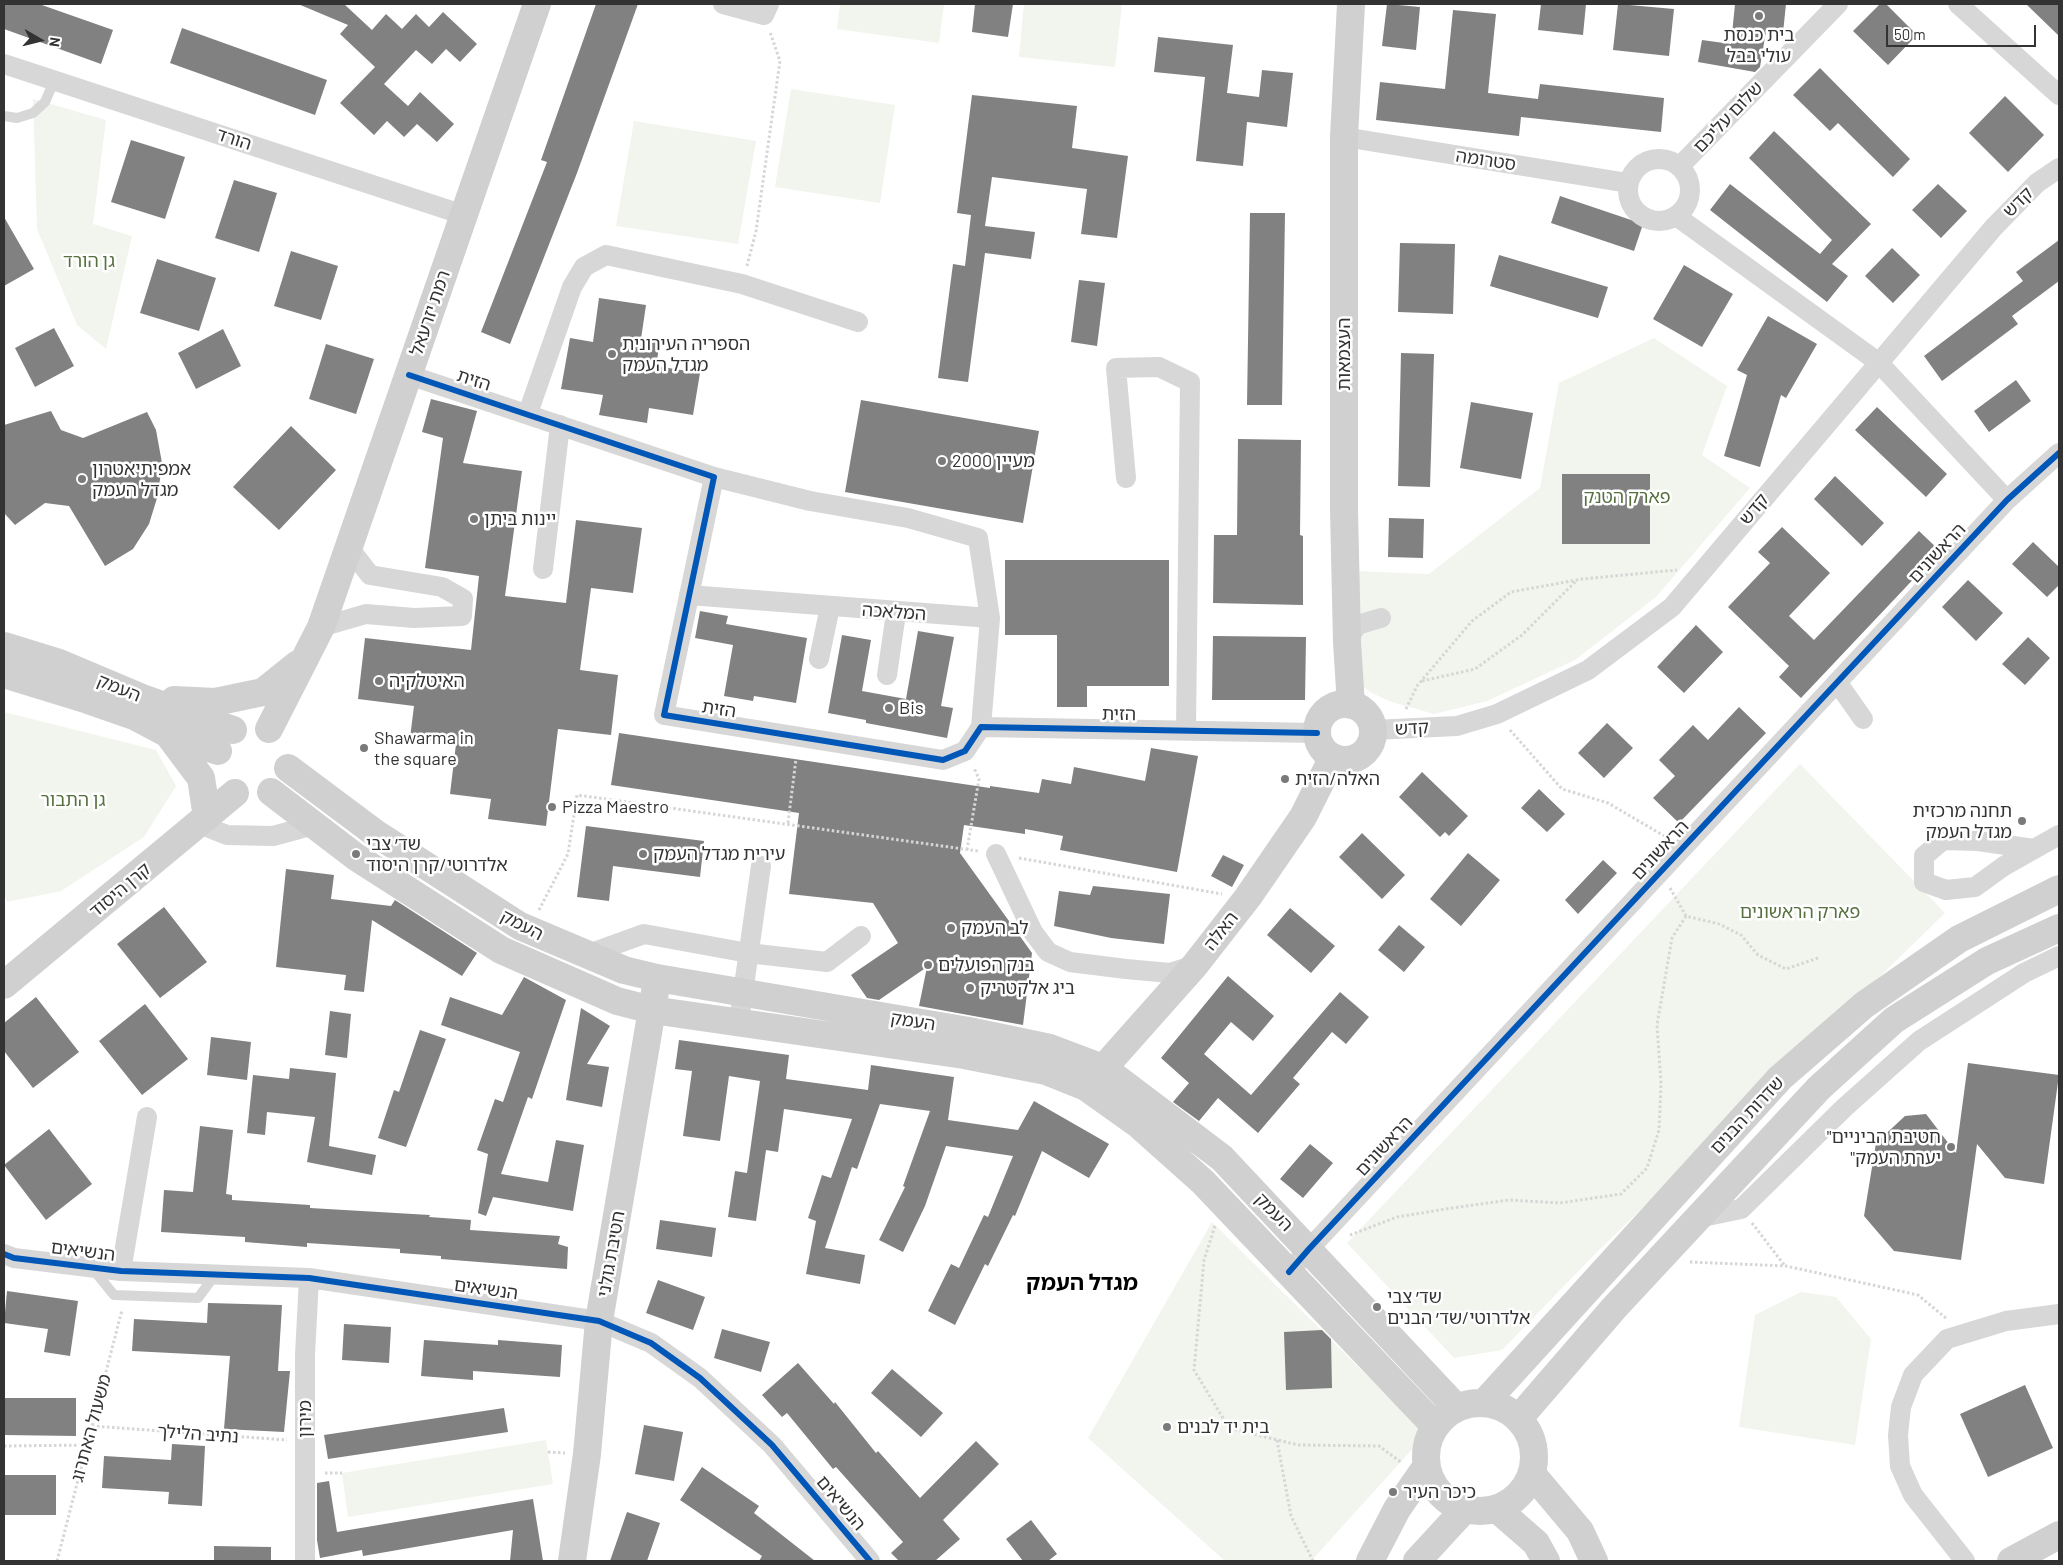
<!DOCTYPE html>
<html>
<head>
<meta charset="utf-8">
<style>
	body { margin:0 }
	#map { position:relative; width:2063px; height:1565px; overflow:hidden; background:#fff; font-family:Barlow,sans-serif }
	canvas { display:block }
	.frame { position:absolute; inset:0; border:5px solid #333; pointer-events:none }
	.north { position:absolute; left:15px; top:15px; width:50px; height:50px; -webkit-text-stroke:4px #fff; paint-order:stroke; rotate:98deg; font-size:14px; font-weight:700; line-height:20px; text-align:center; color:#333 }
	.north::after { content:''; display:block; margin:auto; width:18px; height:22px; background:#333; clip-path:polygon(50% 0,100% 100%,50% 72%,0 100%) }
	.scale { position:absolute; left:1886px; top:25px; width:150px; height:22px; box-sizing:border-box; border:2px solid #333; border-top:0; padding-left:6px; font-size:15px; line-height:18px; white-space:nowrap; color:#333; -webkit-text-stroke:4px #fff; paint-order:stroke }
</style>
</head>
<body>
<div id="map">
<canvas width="2063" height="1565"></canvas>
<div class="frame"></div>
<div class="north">N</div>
<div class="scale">50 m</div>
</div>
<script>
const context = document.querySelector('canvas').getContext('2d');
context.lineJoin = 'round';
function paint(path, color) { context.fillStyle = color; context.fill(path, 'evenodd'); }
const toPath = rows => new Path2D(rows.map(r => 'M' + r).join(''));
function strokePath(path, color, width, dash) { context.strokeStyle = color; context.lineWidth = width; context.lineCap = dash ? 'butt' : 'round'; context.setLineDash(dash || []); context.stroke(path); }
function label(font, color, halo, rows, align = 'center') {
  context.font = font + ' Barlow,"Noto Sans Hebrew",sans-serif'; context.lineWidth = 5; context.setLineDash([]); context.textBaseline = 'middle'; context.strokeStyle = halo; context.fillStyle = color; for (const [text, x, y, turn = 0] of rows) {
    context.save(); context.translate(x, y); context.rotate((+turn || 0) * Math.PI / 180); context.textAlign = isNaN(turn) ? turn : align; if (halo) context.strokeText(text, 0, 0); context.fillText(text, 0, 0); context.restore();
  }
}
paint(toPath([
	[840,4,944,4,939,43,837,29],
	[1024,4,1122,4,1115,67,1019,57],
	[791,89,895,105,880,203,775,187],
	[33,99,106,120,93,224,132,236,106,349,77,325,37,229],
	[634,121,756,141,738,244,616,226],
	[1654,338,1727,386,1702,455,1750,488,1656,597,1575,660,1487,701,1434,714,1389,701,1370,692,1356,681,1353,571,1429,574,1540,488,1559,383],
	[4,712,156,750,176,786,144,837,61,891,7,902,4,895],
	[1800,764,1945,913,1593,1256,1502,1350,1454,1358,1347,1243],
	[1212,1222,1426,1434,1311,1561,1225,1561,1088,1438],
	[1801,1292,1836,1297,1871,1339,1855,1445,1739,1427,1755,1315],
	[546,1440,553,1484,348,1517,342,1473]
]), '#f1f5ed');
paint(toPath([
	[4,4,39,4,113,30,101,64,4,29],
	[298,4,344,4,372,30,386,14,402,29,416,14,429,27,443,12,477,44,460,62,446,49,432,64,416,50,384,84,408,106,420,92,454,124,437,142,417,124,404,137,387,121,374,135,340,103,375,67,340,34,348,25],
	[596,4,638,4,577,173,510,344,481,332,547,162,541,160],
	[975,4,1013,4,1008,37,972,32],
	[1387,4,1420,7,1416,50,1382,46],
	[1541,4,1586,4,1583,35,1538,30],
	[1618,4,1674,9,1669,56,1613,50],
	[1735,4,1786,4,1783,33,1766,31,1760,67,1755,72,1698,62,1702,40,1731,44],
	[1880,4,1886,4,1917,35,1888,65,1853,31],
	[2026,4,2059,4,2059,36],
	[1453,10,1496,14,1488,93,1538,99,1540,84,1664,98,1661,132,1521,117,1519,136,1376,120,1380,82,1445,89],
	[182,28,327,80,315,115,170,63],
	[1158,37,1233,45,1227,93,1259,97,1262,70,1293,73,1287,127,1247,122,1243,166,1196,161,1205,77,1154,72],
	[1820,68,1910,159,1893,177,1838,123,1830,131,1793,95],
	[972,95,1077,106,1072,148,1128,156,1117,238,1081,234,1087,189,992,177,985,226,1035,232,1031,259,985,253,968,382,938,378,953,264,965,266,971,215,957,213],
	[2005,96,2044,135,2008,172,1969,133],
	[1774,131,1871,224,1832,264,1848,276,1827,302,1710,210,1730,184,1820,254,1832,240,1749,158],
	[131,140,185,157,165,219,111,202],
	[234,180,277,193,259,252,215,238],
	[1938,184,1967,211,1941,238,1912,210],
	[1560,196,1643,224,1634,251,1551,223],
	[1250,213,1285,213,1282,405,1247,405],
	[4,217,34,269,4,286],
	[2059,240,2059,281,2012,316,2018,324,1942,381,1924,356,2023,281,2016,272],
	[1400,243,1455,244,1453,314,1398,312],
	[1892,248,1920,275,1893,303,1865,276],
	[291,251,338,266,321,320,274,306],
	[1499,255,1608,287,1598,318,1490,286],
	[157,259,216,278,199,331,140,313],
	[1684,265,1733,294,1702,347,1653,319],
	[1079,280,1105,283,1097,346,1071,342],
	[599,298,646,305,641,339,660,342,656,366,700,373,693,415,649,408,647,423,599,415,603,395,561,389,570,338,593,342],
	[1768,316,1817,344,1786,398,1781,395,1760,467,1724,456,1747,375,1737,370],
	[54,328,74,366,35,387,15,348],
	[223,329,241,366,196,389,178,353],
	[326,344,374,359,356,414,309,399],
	[1401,353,1434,354,1430,487,1398,486],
	[2016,380,2031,401,1989,432,1974,411],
	[431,399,477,411,463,463,522,471,505,596,566,603,576,520,642,528,633,593,591,588,580,670,618,675,611,735,558,729,546,826,488,819,491,799,450,794,456,744,410,738,414,706,358,699,365,638,471,650,479,576,425,568,443,438,422,432],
	[861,400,1039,431,1023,523,845,492],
	[1471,402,1533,413,1521,479,1460,468],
	[1877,407,1947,474,1926,497,1855,430],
	[51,411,61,430,83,438,147,412,156,430,162,463,158,495,149,524,133,549,105,566,69,506,45,503,15,525,4,513,4,425],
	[291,426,336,470,279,530,233,487],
	[1238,439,1301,440,1300,535,1303,536,1303,605,1213,603,1214,535,1237,535],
	[1562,474,1650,474,1650,544,1562,544],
	[1835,476,1884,523,1862,546,1814,499],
	[1389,518,1424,519,1423,558,1388,557],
	[1782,527,1830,573,1789,616,1814,640,1919,531,1940,551,1801,698,1779,677,1789,666,1728,607,1770,563,1758,552],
	[2033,542,2059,567,2059,585,2047,597,2012,564],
	[1005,560,1169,560,1169,686,1087,686,1087,707,1057,707,1057,635,1005,635],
	[1968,580,2003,613,1976,641,1942,607],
	[700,611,728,616,726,624,807,638,796,703,754,696,753,701,724,696,733,645,695,638],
	[1696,625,1723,652,1684,693,1657,667],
	[918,631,954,637,941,706,953,708,947,738,866,723,866,720,828,713,842,635,871,640,862,691,906,699],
	[1213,636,1306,637,1305,700,1212,700],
	[2028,637,2050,658,2025,685,2002,664],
	[1739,707,1766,733,1679,823,1653,798,1675,776,1659,760,1693,725,1708,740],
	[1607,723,1633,748,1604,778,1578,753],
	[619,733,990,788,990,786,1039,793,1042,779,1071,784,1074,767,1145,781,1151,748,1198,756,1177,872,1060,850,1063,836,1025,829,1025,834,964,825,960,853,1032,953,1023,1025,919,1006,927,967,879,1000,867,998,851,975,898,943,873,903,789,894,799,813,611,785],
	[1422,772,1468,816,1449,836,1445,832,1440,837,1399,797],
	[1539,789,1565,814,1547,832,1521,808],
	[586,826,704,841,700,877,613,866,609,901,577,897],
	[1362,833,1405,875,1382,899,1339,857],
	[1468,853,1500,880,1461,926,1430,899],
	[1223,855,1244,865,1232,887,1211,876],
	[1603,860,1617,873,1578,914,1565,900],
	[286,869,334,875,331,899,391,906,395,900,477,953,462,976,372,920,364,992,344,990,346,975,276,967],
	[1093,886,1170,894,1164,944,1111,938,1054,926,1059,891,1090,895],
	[164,907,207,962,160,998,117,944],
	[1290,908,1335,946,1311,973,1267,935],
	[1399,925,1425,947,1404,972,1378,950],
	[1228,976,1274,1016,1253,1041,1231,1022,1204,1054,1251,1095,1340,992,1369,1017,1346,1044,1332,1032,1293,1078,1300,1084,1258,1133,1218,1098,1199,1121,1173,1102,1189,1083,1161,1058],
	[524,977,566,1000,532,1099,528,1097,501,1174,548,1182,556,1140,584,1145,573,1211,493,1197,486,1216,478,1213,488,1154,477,1150,495,1099,503,1102,520,1052,441,1025,450,997,502,1015],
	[36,997,79,1052,33,1088,4,1051,4,1023],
	[145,1004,188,1059,142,1095,99,1041],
	[581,1008,610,1026,587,1064,609,1067,602,1107,566,1100],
	[330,1011,351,1014,347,1058,325,1055],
	[420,1030,446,1039,406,1147,378,1138,394,1090,399,1092],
	[211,1037,251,1042,247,1080,207,1075],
	[679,1040,789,1055,786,1079,868,1090,871,1065,954,1077,948,1120,1018,1130,1034,1101,1109,1144,1089,1178,1042,1151,1015,1216,1013,1215,988,1266,985,1264,955,1325,928,1311,951,1264,959,1268,984,1215,988,1217,1013,1156,946,1146,925,1206,903,1252,879,1240,905,1187,903,1186,930,1111,880,1104,857,1169,852,1167,825,1248,865,1255,860,1284,806,1274,816,1221,808,1218,822,1175,831,1178,852,1119,784,1109,778,1152,766,1150,756,1221,728,1217,735,1171,747,1173,760,1081,729,1076,720,1141,683,1136,692,1071,675,1069],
	[1968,1063,2059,1075,2044,1184,2005,1178,1977,1144,1961,1260,1894,1251,1864,1216,1876,1143,1905,1116,1926,1114,1956,1153],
	[290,1068,336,1073,329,1146,376,1155,372,1175,307,1162,315,1117,267,1112,265,1135,247,1133,253,1075,289,1079],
	[200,1126,233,1130,226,1194,232,1195,232,1200,310,1205,310,1208,430,1215,429,1217,471,1220,470,1230,560,1236,558,1244,568,1247,567,1269,441,1259,441,1256,400,1253,400,1249,307,1243,307,1247,245,1242,245,1237,161,1232,164,1190,193,1192],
	[49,1129,92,1184,46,1220,4,1165],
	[1310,1144,1333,1163,1303,1198,1280,1179],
	[660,1220,716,1228,712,1257,656,1249],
	[658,1280,705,1297,693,1330,646,1313],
	[7,1291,78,1301,70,1356,44,1352,48,1329,4,1323],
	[208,1303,282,1305,278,1371,290,1371,284,1432,224,1429,230,1356,132,1351,134,1319,207,1323],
	[344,1324,391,1327,389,1363,342,1360],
	[722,1329,770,1342,761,1372,714,1358],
	[1322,1330,1331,1339,1332,1388,1286,1390,1284,1332],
	[424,1340,498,1345,498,1340,562,1345,560,1377,473,1371,473,1380,421,1376],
	[798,1363,834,1404,835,1402,876,1453,878,1451,920,1498,976,1441,999,1464,943,1520,960,1539,935,1561,899,1561,891,1553,903,1542,836,1467,833,1469,787,1413,782,1417,762,1395],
	[892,1369,943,1413,921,1437,871,1393],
	[2025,1385,2053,1448,1988,1477,1960,1414],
	[4,1398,76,1398,76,1436,4,1435],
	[504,1408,508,1432,328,1459,324,1435],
	[644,1425,683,1432,674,1481,635,1474],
	[172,1444,205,1446,202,1506,168,1504,169,1492,102,1488,104,1456,171,1460],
	[702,1467,759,1506,754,1513,815,1561,759,1561,762,1556,680,1500],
	[4,1475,56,1475,56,1515,4,1515],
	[329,1481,337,1532,533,1499,543,1561,510,1561,513,1530,363,1556,362,1550,320,1558,317,1540,317,1483],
	[627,1512,660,1523,647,1561,610,1561],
	[1031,1520,1057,1554,1048,1561,1023,1561,1006,1539],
	[214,1546,271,1547,271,1561,214,1561]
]), '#818181');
strokePath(toPath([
	[747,266,756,231,780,61,770,32],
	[1422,681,1475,669,1522,635,1576,581],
	[1406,709,1417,686,1472,621,1511,592,1582,579,1677,570],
	[1510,730,1562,789,1608,803,1666,837],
	[788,823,796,759],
	[967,850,979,779,974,768],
	[1019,858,1222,894],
	[1670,888,1686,916],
	[539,910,568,854,577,795,978,851],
	[1752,1223,1785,1266],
	[1215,1226,1204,1260,1194,1370,1229,1428,1298,1445,1379,1446,1402,1463],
	[1350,1235,1397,1217,1452,1208,1509,1200,1560,1203,1621,1194,1647,1168,1659,1130,1661,1084,1657,1025,1672,938,1686,916,1719,924,1741,935,1758,955,1786,969,1818,958],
	[1690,1262,1786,1266,1918,1295,1947,1319],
	[92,1426,287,1440],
	[1277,1440,1291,1516,1313,1561],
	[4,1446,87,1445],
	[548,1452,565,1453],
	[325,1473,342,1473],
	[57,1561,122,1310]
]), '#d6d6d6', 3, [2.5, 2.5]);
strokePath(toPath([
	[4,116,17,118,33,113,45,102,54,81],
	[92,1268,114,1295,198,1298,215,1275]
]), '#d7d7d7', 10);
strokePath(toPath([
	[723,4,764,15,769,4],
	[1958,4,2059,95],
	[4,64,464,215],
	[1344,137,1628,183],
	'1628 190a31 31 0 1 1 62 0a31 31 0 1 1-62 0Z',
	[1680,166,1838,4],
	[1676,216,1878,362,2007,500],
	[409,375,714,477,664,715,943,760,965,751,981,727,1317,733],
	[528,413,572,287,584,267,606,255,742,284,858,322],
	[714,477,810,501,908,518,978,538,990,618],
	[1126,478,1116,368,1159,367,1190,382,1186,729],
	[543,569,560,425],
	[689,595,990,618,981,727],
	[321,627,366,614,414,618,462,616,463,599,442,587,370,575,349,548],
	[1347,642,1357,625,1381,618],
	[819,659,830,607],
	[887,675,896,613],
	[1837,682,1863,719],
	[1373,730,1457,726,1497,714,1588,670,1672,607,1994,227,2037,183,2059,168],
	[199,824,227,835,273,836,314,825],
	[2034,849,1978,841,1943,840,1924,856,1924,882,1946,890,1975,887,2004,866,2059,835],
	[996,854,1033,932,1048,952,1070,962,1126,969,1170,973,1195,965],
	[586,955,644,934,748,953,827,962,861,936],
	[739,1021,761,866],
	[1698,1218,1741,1209,1845,1107,1919,1041,2024,973,2059,956],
	[4,1254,14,1258,121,1271,309,1278,599,1321,651,1343,700,1378,772,1445,870,1561],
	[121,1271,147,1117],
	[1289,1272,1309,1249,2007,500,2059,453],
	[305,1561,305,1355,309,1278],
	[1965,1561,1913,1495,1900,1466,1898,1435,1901,1407,1913,1375,1947,1339,2006,1321,2059,1314]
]), '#d7d7d7', 20);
strokePath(toPath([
	[4,646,59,663,142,698,233,730],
	[4,674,88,700,134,716,168,734,218,751],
	[174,700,215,702,263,692,298,664],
	'1317 732a28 28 0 1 1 56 0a28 28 0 1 1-56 0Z',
	[1351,705,1347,642,1344,510,1344,137,1351,4],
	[269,729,321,627,537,4],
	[168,734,201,778,207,817],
	[288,768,375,833,520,926,624,970,657,978,969,1031,1050,1048,1103,1068,1222,1158,1456,1407],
	[271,792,356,857,501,950,617,1001,652,1010,964,1055,1046,1071,1086,1087,1138,1124,1203,1182,1435,1426],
	[4,985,235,793],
	[1091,1082,1195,965,1248,897,1303,817,1333,757],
	[1485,1402,1780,1078,1864,1005,1959,939,2059,889],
	'1426 1457a54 54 0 1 1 108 0a54 54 0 1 1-108 0Z',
	[1519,1418,1614,1308,1819,1088,1894,1020,1987,961,2059,928],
	[1532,1474,1580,1531,1594,1561],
	[1497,1509,1536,1543,1546,1561],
	[572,1561,587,1454,599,1321,655,992],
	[1370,1561,1397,1509,1426,1467],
	[1417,1561,1464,1510],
	[2011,1561,2059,1535]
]), '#d0d0d0', 28);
strokePath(toPath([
	[409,375,714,477,664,715,943,760,965,751,981,727,1317,733],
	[4,1254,14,1258,121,1271,309,1278,599,1321,651,1343,700,1378,772,1445,870,1561],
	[1289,1272,1309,1249,2007,500,2059,453]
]), '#0057b8', 6);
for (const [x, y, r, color] of [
	[1759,16,5,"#7a7a7a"],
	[612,354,5,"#7a7a7a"],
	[942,461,5,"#7a7a7a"],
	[82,479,5,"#7a7a7a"],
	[474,519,5,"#7a7a7a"],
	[379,681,5,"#7a7a7a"],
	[889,708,5,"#7a7a7a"],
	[364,748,5,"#7a7a7a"],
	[1285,779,5,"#7a7a7a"],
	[552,807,5,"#7a7a7a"],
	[2022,821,5,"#7a7a7a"],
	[356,854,5,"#7a7a7a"],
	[643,854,5,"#7a7a7a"],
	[951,928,5,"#7a7a7a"],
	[928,965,5,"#7a7a7a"],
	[970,988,5,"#7a7a7a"],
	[1951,1147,5,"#7a7a7a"],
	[1377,1307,5,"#7a7a7a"],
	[1167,1427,5,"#7a7a7a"],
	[1393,1492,5,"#7a7a7a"]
]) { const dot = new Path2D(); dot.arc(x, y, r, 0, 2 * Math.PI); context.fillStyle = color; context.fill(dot); strokePath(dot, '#fff', 2); }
label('18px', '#333', '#fff', [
	["בית כנסת",1759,35,"center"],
	["עולי בבל",1759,56,"center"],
	["הספריה העירונית",622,344],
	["מגדל העמק",622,365],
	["מעיין 2000",952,461],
	["אמפיתיאטרון",92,469],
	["מגדל העמק",92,490],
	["יינות ביתן",484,519],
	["האיטלקיה",389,681],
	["Bis",899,708],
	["Shawarma in",374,738],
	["the square",374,759],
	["האלה/הזית",1295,779],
	["Pizza Maestro",562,807],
	["תחנה מרכזית",2012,811,"right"],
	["מגדל העמק",2012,832,"right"],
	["שד׳ צבי",366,844],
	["אלדרוטי/קרן היסוד",366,865],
	["עירית מגדל העמק",653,854],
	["לב העמק",961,928],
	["בנק הפועלים",938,965],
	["ביג אלקטריק",980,988],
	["\"חטיבת הביניים",1941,1137,"right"],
	["\"יערת העמק",1941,1158,"right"],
	["שד׳ צבי",1387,1297],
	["אלדרוטי/שד׳ הבנים",1387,1318],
	["בית יד לבנים",1177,1427],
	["כיכר העיר",1403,1492]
], 'left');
label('18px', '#333', '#fff', [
	["שלום עליכם",1728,117,-46],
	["הורד",234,139,18],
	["סטרומה",1486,160,9],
	["קדש",2018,202,-45],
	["רמת יזרעאל",430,313,-71],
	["העצמאות",1344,354,-90],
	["הזית",474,380,18],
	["קדש",1754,509,-50],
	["הראשונים",1937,553,-47],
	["המלאכה",894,612,4],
	["העמק",119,688,22],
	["הזית",719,709,9],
	["הזית",1119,714,1],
	["קדש",1412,728,-3],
	["הראשונים",1660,850,-47],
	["קרן היסוד",120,890,-40],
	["העמק",522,925,28],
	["האלה",1221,931,-52],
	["העמק",913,1021,9],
	["שדרות הבנים",1747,1115,-47],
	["הראשונים",1384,1146,-47],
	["העמק",1274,1212,46],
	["הנשיאים",83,1251,7],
	["חטיבת גולני",611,1254,-80],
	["הנשיאים",486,1289,8],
	["מירון",305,1419,-90],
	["משעול האתרוג",91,1428,-75],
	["נתיב הלילך",198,1434,4],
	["הנשיאים",841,1503,50]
]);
label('18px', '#56703f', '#fff', [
	["גן הורד",89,261],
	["פארק הטנק",1627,497],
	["גן התבור",73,800],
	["פארק הראשונים",1800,912]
]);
label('bold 22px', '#000', '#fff', [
	["מגדל העמק",1082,1283]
]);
</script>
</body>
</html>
